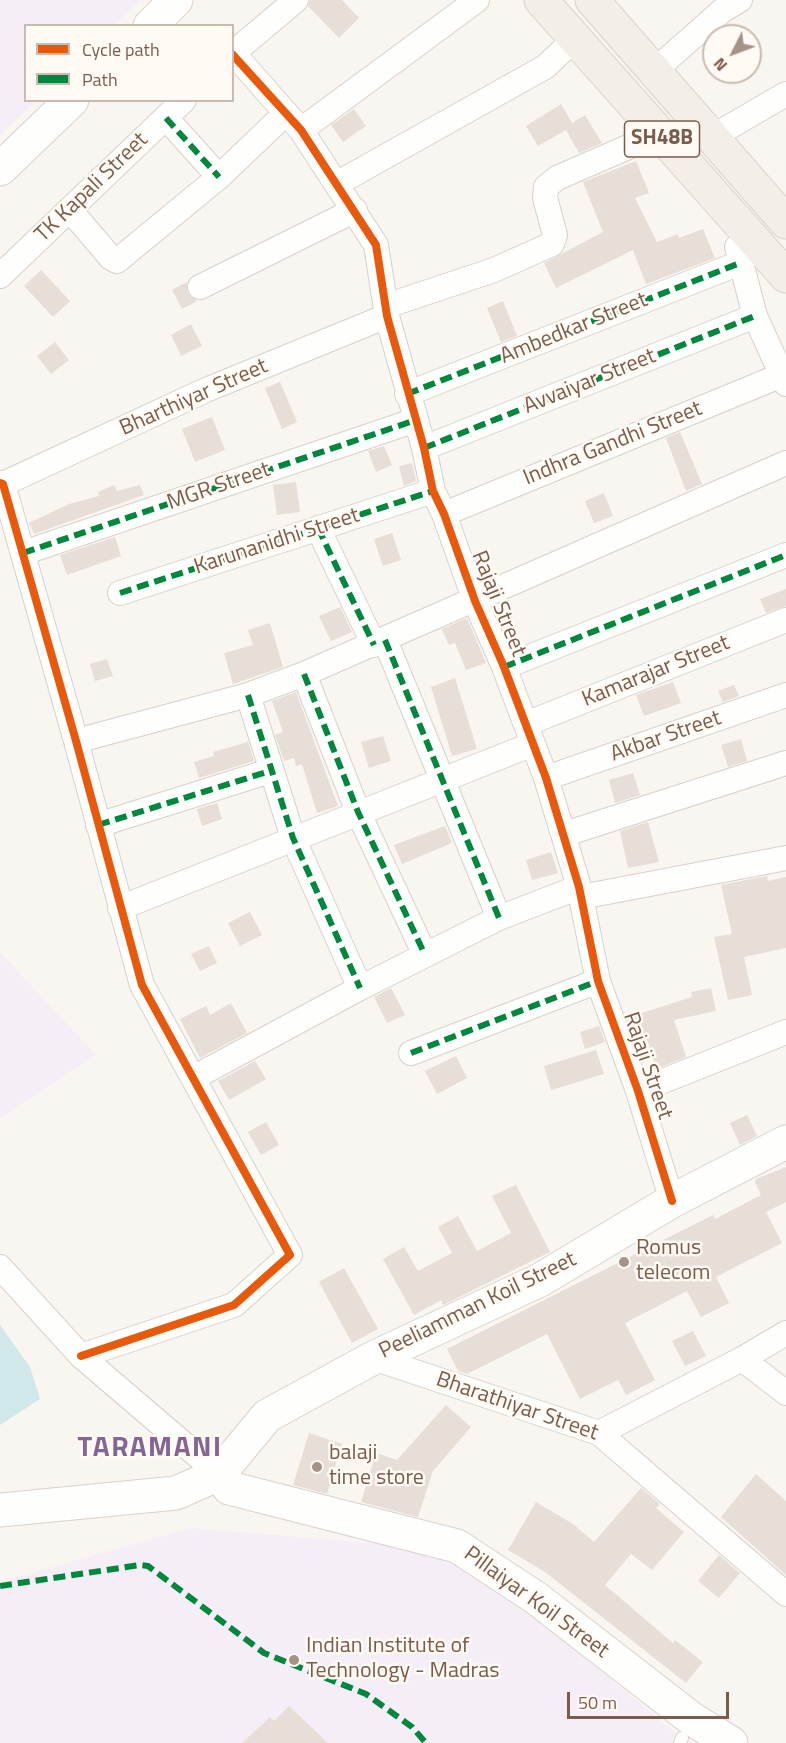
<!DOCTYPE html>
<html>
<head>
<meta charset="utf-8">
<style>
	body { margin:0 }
	#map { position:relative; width:786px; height:1743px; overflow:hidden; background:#f9f5f0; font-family:"Titillium Web",sans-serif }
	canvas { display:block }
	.legend { position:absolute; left:24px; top:24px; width:210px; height:78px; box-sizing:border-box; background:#fffaf3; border:2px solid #cabbb1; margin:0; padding:8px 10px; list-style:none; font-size:18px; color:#7a5c4d }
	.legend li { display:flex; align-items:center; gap:12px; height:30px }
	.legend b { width:30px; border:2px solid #cabbb1 }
	.north { position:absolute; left:702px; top:24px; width:60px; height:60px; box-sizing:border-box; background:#fffaf3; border:2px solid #cabbb1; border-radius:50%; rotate:228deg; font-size:16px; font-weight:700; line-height:24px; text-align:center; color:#7a5c4d }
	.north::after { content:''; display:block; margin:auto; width:21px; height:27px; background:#a69286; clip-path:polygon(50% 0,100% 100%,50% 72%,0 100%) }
	.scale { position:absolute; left:567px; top:1692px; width:162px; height:27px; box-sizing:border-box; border:3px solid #7a5c4d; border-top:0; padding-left:8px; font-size:18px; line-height:21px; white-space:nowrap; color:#7a5c4d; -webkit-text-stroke:4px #fffaf3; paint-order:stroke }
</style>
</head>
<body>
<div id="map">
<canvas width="786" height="1743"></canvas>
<ul class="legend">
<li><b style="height:8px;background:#e8590c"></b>Cycle path</li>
<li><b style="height:8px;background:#00873e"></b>Path</li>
</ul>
<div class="north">N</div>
<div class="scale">50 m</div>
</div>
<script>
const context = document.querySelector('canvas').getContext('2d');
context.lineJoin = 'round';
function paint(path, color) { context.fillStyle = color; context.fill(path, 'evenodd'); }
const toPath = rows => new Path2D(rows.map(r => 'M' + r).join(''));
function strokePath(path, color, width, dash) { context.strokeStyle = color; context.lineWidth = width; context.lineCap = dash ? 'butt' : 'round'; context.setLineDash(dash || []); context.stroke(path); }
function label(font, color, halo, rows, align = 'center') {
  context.font = font + ' "Titillium Web",sans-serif'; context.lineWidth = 5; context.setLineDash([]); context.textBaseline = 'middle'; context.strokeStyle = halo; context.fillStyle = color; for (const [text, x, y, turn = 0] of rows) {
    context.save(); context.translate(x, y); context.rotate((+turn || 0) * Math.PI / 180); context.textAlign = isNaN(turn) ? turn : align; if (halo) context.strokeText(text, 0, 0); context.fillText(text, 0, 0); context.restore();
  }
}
paint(toPath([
	[0,0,140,0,114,25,26,26,26,100,36,101,0,135],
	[0,952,96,1055,0,1118],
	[191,1528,456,1550,682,1738,693,1743,0,1743,0,1582]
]), '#f6eef6');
paint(toPath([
	[0,1325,30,1367,40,1399,0,1425]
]), '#d0e8ea');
paint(toPath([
	[310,0,342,0,359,18,339,38,308,6],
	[561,104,572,123,585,115,602,143,579,153,566,130,538,146,526,126],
	[354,109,366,126,343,142,331,125],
	[636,161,649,193,635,198,657,242,678,234,679,238,703,229,715,258,646,284,633,250,556,288,544,263,603,232,583,182],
	[41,270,70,301,53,317,24,286],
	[187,282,188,294,197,301,182,309,172,290],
	[503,301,517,336,501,342,487,308],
	[191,324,202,346,181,356,171,335],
	[55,342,69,360,51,374,37,356],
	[280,382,297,422,282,429,265,388],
	[212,417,225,450,195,462,182,429],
	[680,432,702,484,686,491,666,438],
	[384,446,392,465,376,472,368,451],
	[412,463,416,481,404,486,399,466],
	[296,482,300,512,277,515,273,485],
	[114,485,117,491,140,485,144,495,34,534,29,523,69,504,99,496,98,492],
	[604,493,613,516,594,523,585,501],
	[392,533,401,560,383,566,374,539],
	[115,537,121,556,67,575,60,555],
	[786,589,786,606,766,613,760,599],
	[340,607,352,632,331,641,319,616],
	[467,618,486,663,466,670,455,643,449,645,442,629],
	[270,623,283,667,233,684,224,653,253,645,248,630],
	[107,659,113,676,95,681,90,664],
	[455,678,477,749,452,756,431,687],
	[673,682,681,703,644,716,636,695],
	[734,685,739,696,723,702,718,691],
	[296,692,338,806,317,813,302,764,296,766,294,758,284,761,275,735,283,732,272,701],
	[383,736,391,761,369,768,361,742],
	[741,739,747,761,728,767,721,745],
	[248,742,254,761,199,778,194,762,214,756,213,752],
	[633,773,640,795,615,803,609,780],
	[217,803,222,819,202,826,197,809],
	[648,822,659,862,628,868,620,831],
	[445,826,452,843,402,864,394,845],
	[551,852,558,873,532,880,526,860],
	[767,876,768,881,786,877,786,948,744,957,752,995,728,1000,714,937,732,934,721,885],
	[250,912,262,935,240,946,228,923],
	[209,946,217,963,200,971,191,954],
	[391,988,405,1015,387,1023,374,997],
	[711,988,716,1011,674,1020,686,1057,656,1069,646,1036,643,1037,641,1031,632,1034,626,1018,692,997,691,992],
	[231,1003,247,1033,200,1058,180,1019,206,1006,210,1015],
	[599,1026,605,1042,585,1049,580,1032],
	[596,1050,604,1074,551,1090,544,1066],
	[456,1056,467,1078,437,1094,425,1071],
	[255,1061,266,1079,229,1100,218,1081],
	[747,1115,757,1136,740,1145,730,1123],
	[266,1122,279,1145,261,1155,248,1132],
	[786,1167,786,1202,766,1212,782,1243,716,1277,729,1303,701,1317,687,1291,625,1323,655,1380,626,1395,618,1380,580,1399,547,1334,467,1374,458,1371,447,1349,713,1215,715,1219,761,1195,755,1182,756,1179],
	[516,1185,550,1252,443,1305,441,1300,414,1315,383,1259,404,1247,418,1271,452,1253,438,1227,458,1216,477,1251,511,1233,492,1196],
	[344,1268,378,1329,352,1343,319,1282],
	[693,1331,706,1356,685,1366,672,1341],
	[446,1405,471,1427,433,1471,418,1517,361,1502,376,1453,397,1460],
	[309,1433,342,1444,327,1494,293,1485],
	[756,1474,786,1501,786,1575,721,1517],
	[641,1488,660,1504,656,1508,684,1532,652,1570,631,1554,605,1585,673,1643,675,1640,703,1662,686,1683,545,1572,508,1550,536,1502,573,1524,594,1542],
	[719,1555,740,1573,719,1598,698,1581],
	[289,1706,328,1743,242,1743,270,1717,274,1721]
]), '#e6ded7');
const lane = toPath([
	[680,1743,682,1738]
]);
const street = toPath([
	[233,53,301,130,376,245,387,316,424,448,433,491,444,514,475,601,504,667,546,778,579,887,598,981,638,1091,672,1201],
	[232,54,296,0],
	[654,71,723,10,740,0],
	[166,118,219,177],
	[301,130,477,0],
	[712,137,786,94],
	[338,183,545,67,576,38],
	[70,210,111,258,117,261,219,177,285,114],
	[737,247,755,316,786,384],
	[0,276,184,100],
	[200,287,355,210],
	[386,306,494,270,552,244,555,235,545,198,546,187,557,178,658,134],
	[407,394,740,263],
	[424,448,755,316],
	[0,483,3,484,76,741,142,985,290,1255,234,1305,81,1356],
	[3,484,206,390,387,316],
	[444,514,782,375],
	[318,528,374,645],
	[23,553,416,420],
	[120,593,433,491],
	[385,640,499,918],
	[504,667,786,555],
	[304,674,358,812,425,955],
	[248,695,293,838,360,988],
	[526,724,786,620],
	[76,741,248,695,304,674,786,463],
	[546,778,786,695],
	[98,825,270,771],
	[565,834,786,763],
	[581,897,786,858],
	[120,908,533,744],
	[411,1053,598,981],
	[195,1077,360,988,499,918,579,887],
	[638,1091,786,1032],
	[0,1267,81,1356,219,1474],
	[373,1358,599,1433,786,1594],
	[742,1359,786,1393],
	[599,1433,742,1359,786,1333]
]);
const secondary = toPath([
	[150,26,176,0],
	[0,169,72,100],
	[219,1474,229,1488,457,1546,536,1598,692,1719,731,1743],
	[0,1510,176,1493,219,1474,267,1416,373,1358,540,1280,672,1201,786,1142]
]);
const primary = toPath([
	[541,0,786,276],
	[592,0,786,222]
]);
strokePath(lane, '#d7d1cb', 14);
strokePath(street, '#d7d1cb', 26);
strokePath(secondary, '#d9d2cb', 35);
strokePath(primary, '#dad1cc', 35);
strokePath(lane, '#fefefd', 12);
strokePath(street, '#fefefd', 24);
strokePath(secondary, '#fefefd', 33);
strokePath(primary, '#f3eee8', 33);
strokePath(toPath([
	[166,118,219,177],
	[407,394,740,263],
	[424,448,755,316],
	[318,528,374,645],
	[23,553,416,420],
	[120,593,433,491],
	[385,640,499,918],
	[504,667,786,555],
	[304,674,358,812,425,955],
	[248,695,293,838,360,988],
	[98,825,270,771],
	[411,1053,598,981],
	[0,1586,140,1565,148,1566,264,1653,366,1694,412,1727,426,1743]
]), '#00873e', 6, [12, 6]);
strokePath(toPath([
	[232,54,301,130,376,245,387,316,424,448,433,491,444,514,475,601,504,667,546,778,579,887,598,981,638,1091,672,1201],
	[0,483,3,484,76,741,142,985,290,1255,234,1305,81,1356]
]), '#e8590c', 8);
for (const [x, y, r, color] of [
	[624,1262,6,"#a69286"],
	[317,1467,6,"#a69286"],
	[294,1660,6,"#a69286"]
]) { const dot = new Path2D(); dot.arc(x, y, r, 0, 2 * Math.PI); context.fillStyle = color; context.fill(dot); strokePath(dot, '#fffaf3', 2); }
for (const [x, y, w] of [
	[662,139,75]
]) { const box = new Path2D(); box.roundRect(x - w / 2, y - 18, w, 36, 4.5); context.fillStyle = '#fffaf3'; context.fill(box); strokePath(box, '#7a5c4d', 1.5); }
label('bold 21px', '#7a5c4d', null, [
	["SH48B",662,139]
]);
label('22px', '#7a5c4d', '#fffaf3', [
	["TK Kapali Street",92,188,-44],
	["Ambedkar Street",574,329,-22],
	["Avvaiyar Street",590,382,-22],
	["Bharthiyar Street",194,398,-24],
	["Indhra Gandhi Street",613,444,-22],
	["MGR Street",219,487,-19],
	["Karunanidhi Street",277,542,-18],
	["Rajaji Street",498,604,68],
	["Kamarajar Street",656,672,-22],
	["Akbar Street",666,737,-19],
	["Rajaji Street",647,1066,71],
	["Peeliamman Koil Street",478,1306,-26],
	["Bharathiyar Street",517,1407,19],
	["Pillaiyar Koil Street",536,1603,36]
]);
label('22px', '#7a5c4d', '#fffaf3', [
	["Romus",636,1249],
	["telecom",636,1274],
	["balaji",329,1454],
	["time store",329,1479],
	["Indian Institute of",306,1647],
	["Technology - Madras",306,1672]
], 'left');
context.letterSpacing = '1.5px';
label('bold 28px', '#846695', '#fffaf3', [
	["TARAMANI",150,1449]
]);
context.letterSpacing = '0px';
</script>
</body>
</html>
